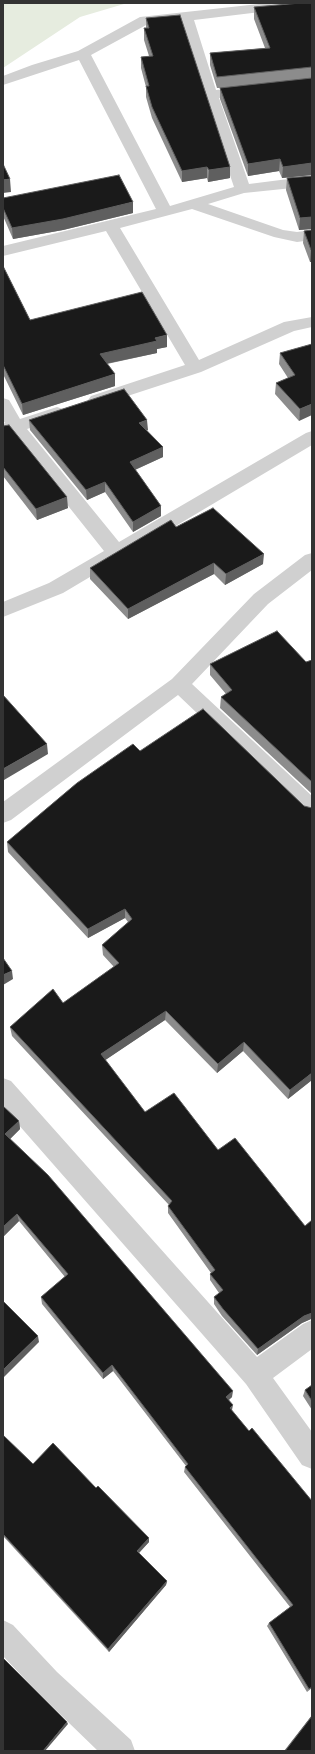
<!DOCTYPE html>
<html>
<head>
<meta charset="utf-8">
<style>
	body { margin:0 }
	#map { position:relative; width:315px; height:1754px; overflow:hidden; background:#fff; font-family:"Noto Sans",sans-serif }
	canvas { display:block }
	.frame { position:absolute; inset:0; border:4px solid #333; pointer-events:none }
</style>
</head>
<body>
<div id="map">
<canvas width="315" height="1754"></canvas>
<div class="frame"></div>
</div>
<script>
const context = document.querySelector('canvas').getContext('2d');
context.lineJoin = 'round';
function paint(path, color) { context.fillStyle = color; context.fill(path, 'evenodd'); }
const toPath = rows => new Path2D(rows.map(r => 'M' + r).join(''));
function strokePath(path, color, width, dash) { context.strokeStyle = color; context.lineWidth = width; context.lineCap = dash ? 'butt' : 'round'; context.setLineDash(dash || []); context.stroke(path); }
paint(toPath([
	[3,3,135,3,124,4,80,17,3,68]
]), '#e6ecdf');
paint(toPath([
	[268,3,309,3,307,6,302,7,194,20,216,90,249,87,254,88,256,91,254,94,249,95,219,98,249,184,312,176,312,186,244,193,208,204,283,230,297,232,312,230,312,240,297,242,274,237,192,209,120,228,199,360,284,322,312,317,312,327,294,331,201,372,103,404,97,406,91,404,88,400,91,396,185,365,106,231,3,256,3,246,156,209,79,60,3,85,3,76,32,65,78,51,140,17,268,3],
	[180,22,203,95,234,187,170,206,91,55,148,24,180,22],
	[3,398,9,400,20,419,57,407,63,409,66,413,63,417,27,429,119,542,306,433,312,431,312,445,63,593,3,617,3,602,49,583,104,551,11,434,3,436,3,424,5,423,3,420,3,398],
	[312,553,312,570,268,604,192,684,312,796,312,818,304,815,178,695,11,820,3,823,3,802,172,679,254,594,305,555,312,553],
	[3,1078,11,1081,257,1357,303,1324,312,1320,312,1349,273,1378,312,1432,312,1469,302,1465,246,1384,3,1107,3,1078],
	[3,1620,13,1625,57,1672,131,1740,135,1751,98,1751,37,1692,3,1656,3,1620]
]), '#d0d0d0');
paint(toPath([
	[312,3,312,175,282,178,279,171,248,176,220,99,220,88,217,88,210,65,210,53,265,48,254,19,254,7],
	[146,18,230,167,230,178,208,182,207,178,182,182,152,118,146,97,146,87,141,68,141,57,149,56,144,40,144,28,146,28],
	[312,176,312,229,299,230,286,190,287,178],
	[3,198,133,213,63,230,13,239,3,216],
	[312,230,312,262,310,262,303,243,304,231],
	[3,266,30,320,167,347,157,349,157,353,107,364,115,386,23,415,3,374],
	[312,344,299,421,275,394,276,383,288,378,279,364,280,353],
	[29,420,148,430,147,430,163,447,163,457,135,470,161,506,161,516,133,532,105,492,87,500,30,430],
	[3,426,68,508,37,520,3,476],
	[176,527,263,564,225,585,214,574,128,619,90,579,90,568],
	[312,660,312,794,220,708,221,697,226,694,210,675,210,664,306,662],
	[77,783,312,1080,288,1099,243,1051,217,1073,165,1020,105,1060,145,1112,218,1150,305,1226,312,1220,312,1319,311,1319,302,1323,257,1355,222,1316,214,1304,214,1297,219,1293,210,1280,210,1274,211,1273,168,1213,168,1206,169,1205,12,1036,10,1027,63,1003,114,967,103,955,102,945,128,922,125,918,88,938,8,852,7,842],
	[3,1106,19,1121,20,1129,10,1139,232,1397,229,1400,232,1411,249,1431,312,1501,312,1688,307,1692,267,1626,269,1623,290,1607,184,1472,185,1467,186,1466,113,1371,103,1379,42,1304,41,1297,65,1277,19,1221,3,1237],
	[312,1385,312,1410,303,1396,305,1390],
	[3,1435,33,1464,96,1488,149,1542,139,1553,167,1581,166,1585,109,1652,3,1536],
	[312,1715,312,1751,284,1751]
]), '#8c8c8c');
paint(toPath([
	[280,159,279,171,248,176,248,164],
	[312,163,312,175,282,178,283,167],
	[207,167,207,178,182,182,182,171],
	[230,167,230,178,208,182,209,170],
	[10,179,11,192,3,193,3,180],
	[133,202,133,213,63,230,13,239,12,228],
	[312,217,312,229,299,230,300,218],
	[311,250,312,250,312,262,310,262],
	[167,335,167,347,157,349,157,353,100,365,100,354,155,338],
	[115,374,115,386,23,415,22,404],
	[312,404,312,415,299,421,300,409],
	[147,420,148,430,140,433,139,423],
	[163,447,163,457,130,472,130,462],
	[105,482,105,492,87,500,86,490],
	[67,497,68,508,37,520,36,509],
	[161,506,161,516,133,532,133,522],
	[264,554,263,564,225,585,226,574],
	[214,563,214,574,128,619,128,609],
	[47,744,48,754,4,780,3,769],
	[125,909,125,918,88,938,88,929],
	[12,971,13,979,3,985,3,975],
	[166,1011,165,1020,101,1063,101,1054],
	[244,1042,243,1051,217,1073,218,1064],
	[312,1073,312,1080,288,1099,290,1090],
	[19,1121,20,1129,7,1142,5,1134],
	[17,1214,19,1221,3,1237,3,1227],
	[312,1313,311,1319,302,1323,257,1355,258,1349,304,1316],
	[38,1336,39,1342,3,1378,3,1370],
	[112,1365,113,1371,103,1379,103,1373],
	[233,1391,232,1397,226,1402,226,1397],
	[233,1405,232,1410,229,1414,230,1408],
	[149,1538,149,1542,137,1555,137,1551],
	[167,1581,166,1585,109,1652,108,1649],
	[67,1722,68,1724,45,1751,43,1751]
]), '#5f5f5f');
const building = toPath([
	[301,3,312,3,312,67,217,77,210,53,270,48,254,7,301,3],
	[180,15,230,167,209,170,207,167,182,171,152,107,146,86,149,86,141,57,153,56,144,28,149,28,146,18,180,15],
	[312,78,312,163,283,167,280,159,248,164,220,88,312,78],
	[3,164,10,179,3,180,3,164],
	[119,175,133,202,63,219,12,228,3,208,3,198,119,175],
	[312,176,312,217,300,218,287,178,312,176],
	[312,230,312,250,311,250,304,231,312,230],
	[3,266,30,320,142,292,167,335,155,338,157,341,100,354,115,374,22,404,3,365,3,266],
	[312,344,312,404,300,409,276,383,295,375,280,353,312,344],
	[124,389,147,420,139,423,163,447,130,462,161,506,133,522,105,482,86,490,29,420,124,389],
	[9,425,67,497,36,509,3,467,3,426,9,425],
	[213,508,264,554,226,574,214,563,128,609,90,568,171,520,176,527,213,508],
	[277,631,306,662,312,660,312,782,221,697,232,690,210,664,277,631],
	[3,695,47,744,3,769,3,695],
	[203,709,304,806,312,808,312,1073,290,1090,244,1042,218,1064,166,1011,101,1054,145,1112,174,1093,218,1150,235,1138,305,1226,312,1220,312,1313,304,1316,258,1349,223,1309,214,1297,223,1290,210,1274,215,1270,168,1206,172,1201,10,1027,53,989,63,1003,119,963,102,945,132,919,125,909,88,929,7,842,77,783,133,744,140,751,203,709],
	[3,958,12,971,3,975,3,958],
	[3,1106,19,1121,5,1134,48,1175,233,1391,226,1397,233,1405,230,1408,249,1431,252,1428,312,1501,312,1687,309,1689,269,1623,293,1605,185,1467,188,1464,112,1365,103,1373,41,1297,68,1274,17,1214,3,1227,3,1106],
	[3,1301,38,1336,3,1370,3,1301],
	[312,1385,312,1401,305,1390,312,1385],
	[3,1435,33,1464,53,1443,96,1488,98,1486,149,1538,137,1551,167,1581,108,1649,3,1534,3,1435],
	[3,1658,67,1722,43,1751,3,1751,3,1658],
	[312,1716,312,1751,285,1751,312,1716]
]);
paint(building, '#1a1a1a');
strokePath(building, '#5f5f5f', 1);
</script>
</body>
</html>
